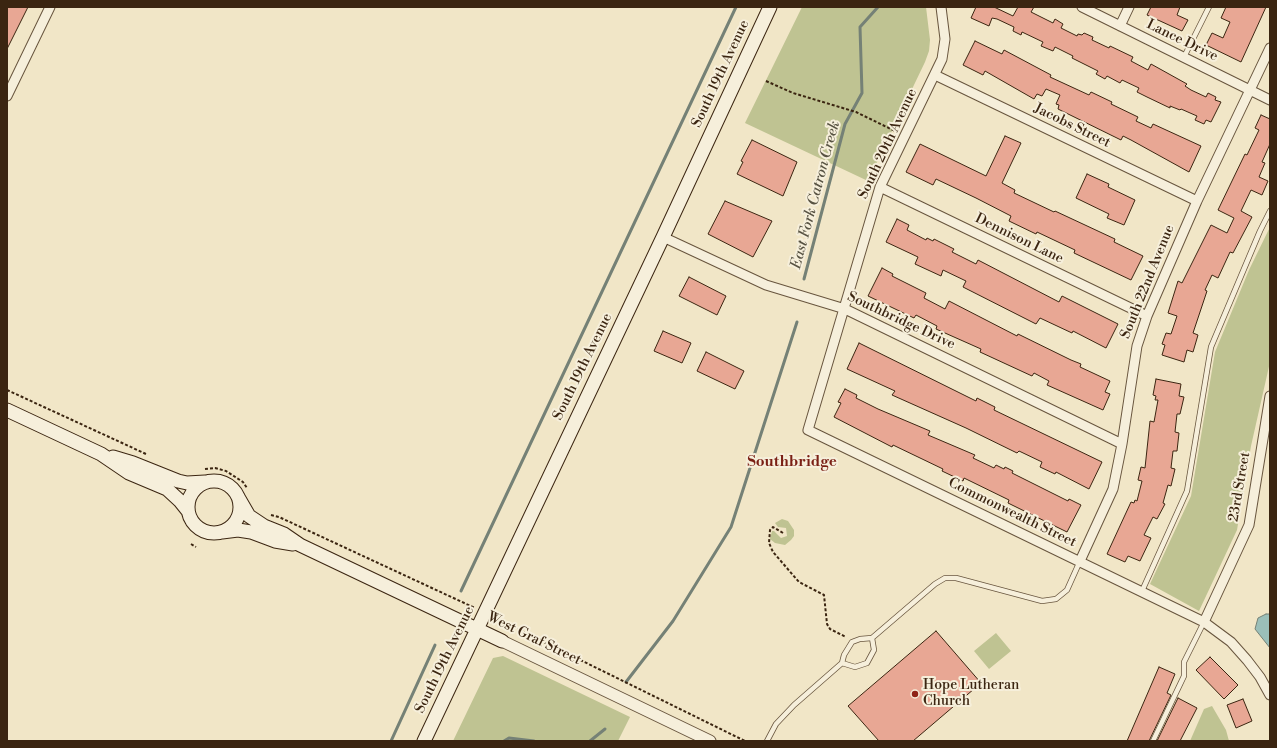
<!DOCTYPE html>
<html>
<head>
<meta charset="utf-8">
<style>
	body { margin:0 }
	#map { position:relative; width:1277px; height:748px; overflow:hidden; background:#f1e6c7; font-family:"Libre Bodoni",serif }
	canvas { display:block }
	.frame { position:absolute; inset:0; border:8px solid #3b2511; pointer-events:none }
</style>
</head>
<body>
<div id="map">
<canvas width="1277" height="748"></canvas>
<div class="frame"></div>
</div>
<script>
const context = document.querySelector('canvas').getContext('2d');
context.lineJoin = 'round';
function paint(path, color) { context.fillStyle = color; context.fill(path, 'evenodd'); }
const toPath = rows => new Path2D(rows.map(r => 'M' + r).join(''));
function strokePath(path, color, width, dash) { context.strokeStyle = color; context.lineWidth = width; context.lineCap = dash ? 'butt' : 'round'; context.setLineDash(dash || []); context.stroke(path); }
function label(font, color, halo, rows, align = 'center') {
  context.font = font + ' "Libre Bodoni",serif'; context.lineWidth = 4; context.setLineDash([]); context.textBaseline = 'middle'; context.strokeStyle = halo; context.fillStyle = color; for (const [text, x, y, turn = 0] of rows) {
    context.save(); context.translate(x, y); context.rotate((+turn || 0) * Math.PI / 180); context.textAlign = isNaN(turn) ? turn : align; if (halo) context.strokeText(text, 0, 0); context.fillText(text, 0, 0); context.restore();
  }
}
paint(toPath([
	[802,7,926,7,930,40,929,51,925,62,868,181,745,123],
	[1270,227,1270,362,1251,446,1237,530,1199,611,1150,584,1191,496,1215,352,1249,270],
	[782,519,788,521,794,530,794,536,791,540,785,545,775,543,770,539,772,531,774,531,781,538,787,536,786,528,778,527,775,523],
	[996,633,1011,651,989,669,974,651],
	[503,656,630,717,618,741,453,741,493,658],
	[1212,706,1226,730,1229,741,1190,741,1204,709]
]), '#bfc392');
const water = toPath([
	[1266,614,1270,614,1270,648,1255,629,1258,618,1266,614]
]);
paint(water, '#9bbfb9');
strokePath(water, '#758176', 1);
strokePath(toPath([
	[804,279,845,124,862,93,860,27,878,7],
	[461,591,736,7],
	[626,682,673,621,731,527,797,322],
	[391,741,435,645],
	[504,741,509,738,534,741],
	[590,741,605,729]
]), '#758176', 3);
const building = toPath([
	[7,7,28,7,7,49,7,7],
	[976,7,994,7,1013,16,1018,7,1034,7,1031,12,1053,23,1055,19,1063,24,1061,28,1077,36,1078,34,1082,35,1084,33,1093,37,1092,40,1109,48,1110,46,1133,57,1131,61,1148,70,1151,64,1187,84,1185,86,1191,90,1206,97,1208,93,1216,97,1215,100,1221,102,1211,122,1206,120,1204,124,1195,120,1197,116,1181,109,1180,110,1170,106,1170,108,1147,97,1137,92,1139,88,1122,80,1120,83,1107,76,1105,79,1096,74,1098,71,1072,58,1073,56,1055,47,1053,51,1041,46,1043,42,1022,32,1021,35,1013,31,1014,27,997,19,992,18,989,26,971,18,976,7],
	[1151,7,1180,7,1177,15,1188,20,1182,31,1147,15,1151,7],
	[1226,7,1266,7,1241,62,1206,45,1212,33,1223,38,1230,22,1221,18,1226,7],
	[975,41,1002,54,1004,50,1051,75,1050,77,1089,95,1091,92,1112,102,1111,104,1138,117,1136,121,1151,128,1153,124,1201,146,1189,172,1131,140,1123,136,1121,140,1058,109,1059,105,1056,104,1060,95,1046,89,1042,96,1037,94,1034,99,985,71,983,75,963,65,975,41],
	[1261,115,1270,119,1270,144,1262,162,1265,163,1259,177,1268,181,1262,195,1251,190,1241,211,1252,217,1233,253,1230,252,1218,278,1212,275,1205,290,1207,291,1193,333,1198,335,1193,352,1187,350,1184,362,1162,355,1165,345,1162,344,1166,333,1171,334,1177,316,1168,313,1178,281,1182,283,1211,225,1227,233,1234,218,1218,210,1245,154,1247,155,1259,130,1255,128,1261,115],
	[1005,136,1021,143,1002,183,1015,190,1014,193,1054,212,1055,211,1115,239,1114,242,1143,256,1131,280,1074,253,1075,250,1037,232,1036,234,1009,221,1011,216,976,198,936,179,933,185,906,172,920,144,986,176,1005,136],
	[752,140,797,162,783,196,737,174,743,162,741,161,752,140],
	[1087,174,1109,184,1108,187,1135,200,1124,225,1107,218,1109,214,1076,198,1087,174],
	[725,201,772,221,753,257,708,234,725,201],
	[897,219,909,225,907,230,926,240,927,238,933,241,934,239,954,249,952,252,976,264,978,260,1059,302,1062,296,1118,324,1106,348,1073,331,1072,333,1040,318,1036,324,963,287,966,281,943,270,941,276,915,264,918,257,886,242,897,219],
	[882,268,893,274,892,276,926,293,924,298,945,309,949,301,1017,336,1018,334,1071,360,1081,364,1080,367,1110,381,1105,392,1110,394,1103,410,1047,385,1049,381,1034,373,1032,376,980,352,981,349,936,329,937,326,916,315,914,318,868,296,882,268],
	[689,277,726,296,717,315,679,296,689,277],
	[663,331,691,343,682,363,654,351,663,331],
	[859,343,976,401,977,398,995,407,994,410,1102,462,1089,489,1056,472,1055,474,1040,467,1042,462,1019,451,1017,453,966,428,892,395,895,391,847,369,859,343],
	[706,352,744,371,735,389,697,371,706,352],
	[1156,379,1181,384,1179,396,1184,397,1180,414,1177,414,1175,432,1179,433,1177,451,1173,451,1171,468,1175,469,1171,486,1168,485,1163,503,1165,504,1157,519,1153,517,1144,535,1151,538,1140,561,1128,556,1125,562,1107,554,1131,502,1134,503,1135,500,1137,501,1142,481,1138,480,1141,467,1145,468,1150,421,1154,422,1158,400,1155,400,1156,396,1153,395,1156,379],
	[845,389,857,395,856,398,878,409,930,431,928,435,975,455,973,458,994,468,996,465,1004,469,1005,467,1013,471,1012,473,1068,501,1069,499,1081,505,1067,532,1008,503,1009,500,964,478,963,481,942,471,943,469,893,445,892,447,834,417,841,403,838,402,845,389],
	[936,631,981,683,913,741,879,741,848,706,936,631],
	[1210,657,1238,685,1224,699,1196,670,1210,657],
	[1159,667,1175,674,1167,693,1171,695,1149,741,1127,741,1159,667],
	[1178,698,1197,708,1180,741,1157,741,1178,698],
	[1243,699,1252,721,1236,728,1227,705,1243,699]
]);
paint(building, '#e8a794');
strokePath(building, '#3b2511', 1);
const service = toPath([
	[1184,57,1209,7],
	[1142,591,1187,491,1211,347,1260,231,1270,211],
	[842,663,844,655,852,642,860,639,872,638],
	[767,741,776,724,794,705,842,663,855,667,867,663,874,650,872,638,935,584,945,578,956,578,1042,601,1056,599,1067,590,1080,561],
	[1153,741,1184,676,1184,662,1204,622]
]);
const minor = toPath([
	[941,7,945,39,942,59,880,187,808,430,1204,622,1231,642,1247,660,1260,677,1270,695],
	[1082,7,1270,100],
	[1120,26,1129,7],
	[935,75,1197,201],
	[7,96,50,7],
	[880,187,1147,316],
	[663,237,766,285,845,309,1122,444],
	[1080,561,1113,489,1122,444,1137,346,1147,316,1197,201,1270,48],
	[1204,622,1249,525,1270,396]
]);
const tertiary = toPath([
	[502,641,710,741]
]);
const secondary = toPath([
	[7,410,101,454,129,473,167,489,180,501,188,511],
	[113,457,133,463,178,481,187,483,205,482],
	'188 507a26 26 0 1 1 52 0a26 26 0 1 1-52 0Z',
	[238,497,249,516,264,526,284,534,300,545,502,641],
	[222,532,238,530,251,532,275,541,293,544],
	[424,741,663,237,770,7]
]);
strokePath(service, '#68553e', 6);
strokePath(minor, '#68553e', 11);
strokePath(tertiary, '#68553e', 13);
strokePath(secondary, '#3b2511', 15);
strokePath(toPath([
	[766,81,793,93,856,112,897,132],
	[7,390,146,454],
	[205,469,215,468,226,471,243,482,247,488],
	[271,515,279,517,475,608],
	[783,533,773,527,770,530,769,543,773,552,799,582,824,595,827,624,830,629,846,637],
	[191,544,196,547],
	[495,618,745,741]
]), '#3b2511', 2, [3, 2]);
strokePath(service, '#f6efdb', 4.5);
strokePath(minor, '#f6efdb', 9);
strokePath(tertiary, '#f6efdb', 11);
strokePath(secondary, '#f6efdb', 13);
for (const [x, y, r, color] of [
	[915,694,4,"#8f2418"]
]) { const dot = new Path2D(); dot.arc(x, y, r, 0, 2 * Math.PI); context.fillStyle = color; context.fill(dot); strokePath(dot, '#f6efdb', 1.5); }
label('14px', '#3b2511', '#f6efdb', [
	["Lance Drive",1182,41,26],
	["South 19th Avenue",721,74,-65],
	["Jacobs Street",1072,126,26],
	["South 20th Avenue",888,144,-65],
	["Dennison Lane",1019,239,26],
	["South 22nd Avenue",1148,282,-68],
	["Southbridge Drive",901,321,25],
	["South 19th Avenue",583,367,-64],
	["23rd Street",1240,487,-80],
	["Commonwealth Street",1012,513,26],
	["West Graf Street",534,639,26],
	["South 19th Avenue",445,660,-64]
]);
label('14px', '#3b2511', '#f6efdb', [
	["Hope Lutheran",923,686],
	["Church",923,702]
], 'left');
label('italic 15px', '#585343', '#f6efdb', [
	["East Fork Catron Creek",816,195,-75]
]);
label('bold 15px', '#7a1f14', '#f6efdb', [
	["Southbridge",792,462]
]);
</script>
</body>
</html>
